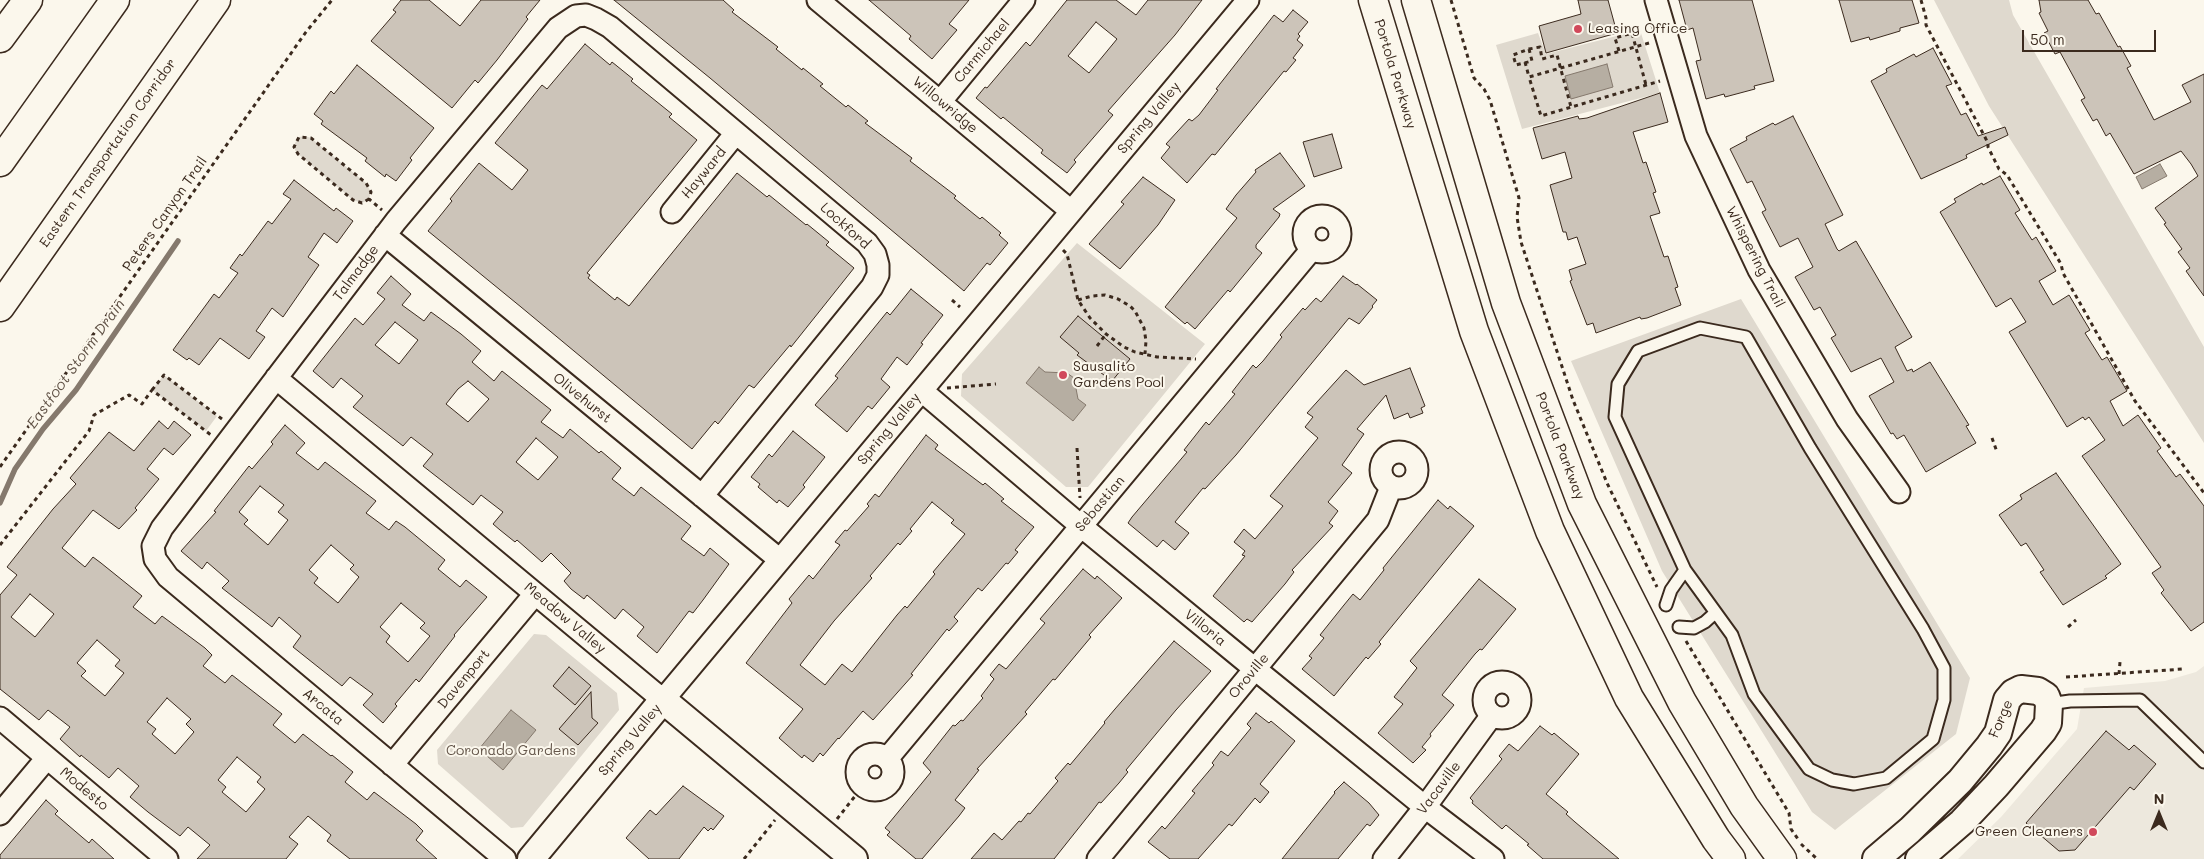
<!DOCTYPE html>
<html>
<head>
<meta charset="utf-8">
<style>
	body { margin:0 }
	#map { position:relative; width:2204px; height:859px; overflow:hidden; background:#fbf7ec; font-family:Mali,sans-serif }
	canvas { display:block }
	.north { position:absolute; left:2134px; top:789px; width:50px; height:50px; -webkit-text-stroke:4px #fbf7ec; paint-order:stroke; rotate:0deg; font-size:14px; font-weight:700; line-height:20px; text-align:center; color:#3b2a1e }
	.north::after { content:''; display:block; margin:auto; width:18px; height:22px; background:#3b2a1e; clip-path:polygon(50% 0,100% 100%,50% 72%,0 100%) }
	.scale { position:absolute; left:2022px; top:30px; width:134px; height:22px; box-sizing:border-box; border:2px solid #3b2a1e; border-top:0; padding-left:6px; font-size:15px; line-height:18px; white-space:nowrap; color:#3b2a1e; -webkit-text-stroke:4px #fbf7ec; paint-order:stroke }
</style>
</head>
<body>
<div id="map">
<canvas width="2204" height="859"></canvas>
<div class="north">N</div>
<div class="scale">50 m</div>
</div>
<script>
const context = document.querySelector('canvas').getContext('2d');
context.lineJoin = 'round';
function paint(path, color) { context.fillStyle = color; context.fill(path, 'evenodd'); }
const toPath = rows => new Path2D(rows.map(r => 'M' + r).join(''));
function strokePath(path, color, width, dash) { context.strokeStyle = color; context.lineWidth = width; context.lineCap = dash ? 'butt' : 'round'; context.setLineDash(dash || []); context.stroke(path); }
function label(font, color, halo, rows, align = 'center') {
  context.font = font + ' Mali,sans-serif'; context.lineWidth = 4; context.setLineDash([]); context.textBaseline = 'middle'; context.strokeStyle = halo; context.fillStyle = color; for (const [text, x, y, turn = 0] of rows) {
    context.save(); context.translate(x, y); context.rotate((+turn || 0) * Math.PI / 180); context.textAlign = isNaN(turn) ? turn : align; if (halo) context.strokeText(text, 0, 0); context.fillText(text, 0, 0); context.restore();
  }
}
paint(toPath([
	[2204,666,2204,859,1958,859,2001,817,2077,729,2084,688,2165,681,2196,672]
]), '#ede8dd');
paint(toPath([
	[1934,0,2009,0,2013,15,2204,347,2204,443,1989,106],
	[1640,30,1660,93,1522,129,1496,45,1538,33,1546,54],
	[305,136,311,138,366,183,371,192,369,199,362,203,353,200,298,154,295,150,295,143,299,137],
	[1077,243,1205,344,1088,487,1066,487,961,396,962,374],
	[1741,299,1970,678,1956,734,1835,830,1812,812,1662,571,1571,361],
	[164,375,217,416,206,431,152,390],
	[534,634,546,635,617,693,619,710,523,827,511,828,438,764,437,750]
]), '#dfd9ce');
const water = toPath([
	[1607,64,1613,87,1571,99,1565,76,1607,64],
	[2160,164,2167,176,2142,189,2136,177,2160,164],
	[1039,367,1045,372,1067,373,1074,378,1078,399,1086,405,1073,421,1026,383,1039,367],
	[511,710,536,730,503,770,479,749,511,710]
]);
paint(water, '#b6aea2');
strokePath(water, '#85796d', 1);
strokePath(toPath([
	[0,503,15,469,43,429,76,390,178,241]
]), '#85796d', 5.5);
const building = toPath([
	[401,0,429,0,460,26,481,0,540,0,526,17,528,19,497,60,478,83,475,80,452,108,371,41,396,12,393,10,401,0],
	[614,0,723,0,734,10,732,12,778,47,776,49,802,70,803,68,823,84,820,86,846,107,848,105,868,121,865,123,912,158,910,161,956,196,954,198,980,219,982,217,1001,233,999,235,1008,243,990,265,987,263,964,291,710,78,614,0],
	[869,0,969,0,949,24,957,30,932,59,909,39,911,36,869,0],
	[1067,0,1116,0,1136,15,1148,0,1202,0,1175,35,1108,111,1113,115,1074,160,1076,162,1067,173,1041,153,1043,150,1003,117,1001,119,976,98,985,87,987,88,1026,42,1030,46,1067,0],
	[1096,22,1117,39,1089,73,1068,56,1096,22],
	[1578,0,1608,0,1617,33,1546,53,1539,26,1581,14,1578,0],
	[1679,0,1752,0,1774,81,1754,86,1755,89,1725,97,1724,94,1706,99,1696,61,1701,60,1693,28,1687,30,1679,0],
	[1839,0,1912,0,1919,23,1900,28,1900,31,1870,40,1869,37,1851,42,1839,0],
	[2039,0,2088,0,2096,14,2099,13,2118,47,2120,46,2131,66,2127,68,2154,120,2191,102,2182,85,2204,74,2204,296,2186,271,2190,268,2178,252,2182,249,2164,224,2166,223,2155,208,2198,176,2191,164,2181,151,2134,174,2110,133,2106,136,2097,119,2093,121,2081,100,2085,98,2060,52,2055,54,2044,33,2048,31,2039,13,2041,12,2039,0],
	[1293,10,1308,22,1298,34,1300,36,1297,40,1303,45,1293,58,1296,60,1286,72,1284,71,1215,155,1212,154,1187,183,1161,158,1170,147,1166,144,1189,119,1192,121,1199,115,1218,90,1216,89,1274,15,1283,22,1293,10],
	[585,44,610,65,612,62,633,79,631,81,672,114,669,117,697,140,587,273,590,275,588,278,615,300,617,297,629,306,737,173,767,197,769,195,806,225,807,224,829,242,826,245,854,268,791,347,790,345,754,388,749,385,718,424,715,421,692,449,521,307,428,231,452,201,450,199,479,163,512,190,528,170,495,143,542,85,547,89,585,44],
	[1933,48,1952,84,1946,86,1961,115,1966,113,1978,136,2005,127,2008,135,1966,155,1967,158,1921,179,1871,81,1887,72,1886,69,1914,54,1916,57,1933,48],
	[357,65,434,128,410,158,412,160,396,181,386,174,385,177,365,161,367,158,321,124,323,121,314,114,331,91,334,94,357,65],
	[1660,93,1668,122,1633,132,1643,163,1646,162,1656,192,1653,193,1660,213,1650,216,1664,257,1668,256,1678,287,1675,288,1681,305,1647,318,1641,319,1640,317,1596,333,1593,323,1587,325,1570,281,1572,280,1569,270,1586,264,1577,237,1568,240,1566,232,1563,232,1550,185,1572,178,1565,152,1542,159,1533,128,1578,116,1579,119,1587,118,1660,93],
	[1793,116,1843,215,1825,224,1837,249,1839,251,1856,241,1912,337,1895,347,1907,371,1912,369,1913,372,1930,362,1969,425,1966,426,1976,443,1926,472,1904,435,1897,439,1893,433,1891,434,1869,396,1894,382,1881,358,1851,372,1831,338,1836,335,1820,307,1814,310,1795,277,1813,267,1798,238,1780,247,1762,212,1766,210,1752,181,1747,183,1730,149,1747,140,1746,137,1773,123,1775,125,1793,116],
	[1332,134,1342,168,1314,177,1303,142,1332,134],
	[1280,153,1305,186,1273,209,1280,214,1279,217,1256,245,1256,248,1262,253,1230,292,1228,290,1195,329,1187,322,1185,324,1165,307,1237,218,1226,209,1236,195,1256,172,1255,170,1280,153],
	[2000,176,2020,210,2015,213,2032,240,2036,237,2056,271,2039,281,2053,305,2069,295,2090,330,2085,333,2102,360,2107,357,2127,391,2110,401,2123,426,2138,415,2161,448,2157,451,2176,477,2180,474,2204,506,2204,622,2191,631,2161,593,2164,590,2152,573,2161,567,2082,456,2105,440,2089,417,2085,420,2083,417,2067,427,2009,332,2026,322,2011,298,1996,307,1940,212,1956,202,1954,199,1982,183,1983,185,2000,176],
	[1143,177,1175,200,1158,225,1120,269,1089,244,1124,204,1121,202,1143,177],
	[294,180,334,211,336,208,353,221,337,243,324,233,308,257,319,265,283,317,272,308,256,331,265,337,249,359,220,338,199,365,189,358,187,360,173,350,214,294,219,298,238,273,230,268,240,254,242,256,268,221,272,224,291,199,283,194,294,180],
	[391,276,411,294,402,305,424,321,431,312,461,334,481,351,472,362,494,381,502,371,551,410,541,422,563,438,570,429,599,453,601,451,621,468,612,479,634,496,641,487,691,526,681,539,704,556,710,548,729,564,703,600,693,613,689,611,657,653,637,636,644,627,623,609,615,619,587,595,584,599,571,589,564,581,571,573,551,553,542,562,517,540,515,542,500,530,493,524,503,512,481,495,473,505,423,466,433,454,411,437,403,446,353,407,363,396,341,378,333,388,313,371,355,318,363,325,385,299,377,293,391,276],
	[395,322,418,340,399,364,375,345,395,322],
	[468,381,489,399,468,422,446,404,458,389,468,381],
	[536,438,558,457,538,480,516,462,536,438],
	[1343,276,1356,285,1357,284,1377,300,1372,306,1373,307,1359,324,1349,318,1236,455,1205,489,1203,488,1175,522,1189,533,1175,550,1163,540,1157,547,1128,523,1132,517,1187,452,1184,450,1206,422,1209,425,1235,394,1232,392,1253,365,1256,368,1263,361,1282,337,1280,335,1303,308,1305,310,1316,298,1321,302,1343,276],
	[911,289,943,315,921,343,923,344,907,365,897,357,881,379,890,387,872,409,868,406,847,432,815,405,838,378,835,376,887,312,890,315,911,289],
	[1078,316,1130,359,1112,381,1077,355,1079,353,1060,337,1078,316],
	[1410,368,1425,406,1421,408,1423,413,1410,418,1408,413,1394,419,1386,395,1357,429,1364,434,1342,465,1352,473,1328,502,1338,511,1329,523,1333,526,1292,570,1294,572,1285,584,1252,622,1247,619,1244,622,1213,596,1245,556,1242,555,1245,551,1234,542,1244,529,1255,539,1283,506,1270,496,1318,438,1305,427,1313,417,1307,413,1346,370,1364,385,1410,368],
	[159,421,168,429,174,421,191,435,173,455,164,448,147,469,159,479,135,508,137,510,119,529,93,510,62,548,85,567,93,557,101,563,142,596,133,607,155,624,162,616,205,648,212,655,203,666,225,683,232,675,282,714,273,725,295,743,303,734,331,756,332,755,353,772,345,782,367,800,374,792,416,824,423,831,416,840,437,859,350,859,327,841,331,835,308,816,289,837,298,844,286,859,197,859,210,845,188,827,180,836,148,812,130,797,139,786,118,768,109,778,81,755,80,757,60,739,70,727,48,710,39,720,0,689,0,595,17,575,7,567,53,509,76,484,70,478,109,432,134,451,159,421],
	[30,594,54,614,35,637,11,617,30,594],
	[97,640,120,660,115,666,124,673,105,696,81,676,86,671,77,663,97,640],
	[167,698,191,719,186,724,194,732,175,754,152,734,156,729,147,722,167,698],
	[237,757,261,777,257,782,265,789,246,812,222,792,226,787,218,780,237,757],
	[285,425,305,443,296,453,318,470,325,462,376,501,366,513,389,530,396,521,405,527,445,560,438,569,460,587,466,580,487,597,454,635,455,636,419,682,416,679,395,704,397,706,383,723,363,705,373,694,350,677,342,686,293,647,301,636,279,617,272,627,222,588,229,581,207,562,202,569,181,551,216,512,214,511,249,466,252,469,273,444,271,442,285,425],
	[260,486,284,505,278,512,288,520,268,545,244,524,248,520,239,512,260,486],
	[331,545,354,565,350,569,359,577,338,603,314,583,318,578,309,570,331,545],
	[401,603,425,623,420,628,430,636,408,662,386,642,390,636,380,627,401,603],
	[793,431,825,457,803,485,805,487,788,507,779,500,777,503,758,487,760,484,751,477,769,454,772,457,793,431],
	[926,435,938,445,935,449,983,485,985,483,1004,499,1001,501,1034,527,1015,550,1018,552,1008,564,1006,563,982,591,978,588,954,617,958,621,949,631,947,629,911,674,913,675,873,720,863,711,839,739,838,738,823,756,820,753,813,762,804,755,802,758,779,738,803,709,746,663,792,603,789,599,809,575,813,579,840,545,835,542,845,530,847,531,869,506,867,504,875,494,879,497,926,435],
	[932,502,954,520,951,523,965,534,933,572,935,574,907,608,905,606,897,615,852,672,842,664,825,685,800,665,834,621,872,578,870,576,898,543,900,545,912,531,910,529,932,502],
	[2056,473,2121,564,2105,576,2107,578,2063,605,2040,572,2044,570,2026,543,2021,546,1999,515,2022,499,2020,495,2056,473],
	[1438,500,1448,509,1450,506,1474,526,1379,642,1381,644,1368,659,1366,657,1334,696,1302,669,1312,658,1309,656,1324,638,1320,635,1344,605,1353,594,1360,600,1384,570,1383,568,1438,500],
	[1083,569,1095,579,1097,576,1122,598,1089,635,1091,637,1060,674,1055,680,1053,679,1025,712,1027,714,977,769,979,770,955,800,965,808,959,816,922,859,916,859,887,835,890,832,885,828,931,772,923,763,953,725,955,726,961,720,963,721,983,698,981,696,994,679,990,675,999,664,1006,669,1045,623,1040,619,1083,569],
	[1479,579,1516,609,1482,650,1480,649,1475,654,1442,695,1454,705,1430,734,1431,736,1422,747,1426,750,1413,763,1378,733,1403,704,1394,697,1417,668,1410,661,1479,579],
	[1174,641,1211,671,1176,710,1126,770,1128,772,1119,783,1101,803,1099,802,1093,810,1054,859,971,859,994,833,1002,840,1019,821,1021,822,1028,813,1030,814,1058,781,1055,778,1068,763,1070,765,1105,723,1104,722,1115,709,1174,641],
	[569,667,591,686,575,705,553,686,569,667],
	[591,692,592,718,598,723,578,745,559,729,591,692],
	[1256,713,1269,723,1271,721,1295,741,1260,784,1269,792,1260,803,1255,798,1232,826,1229,824,1198,859,1170,859,1148,842,1162,826,1165,829,1195,793,1192,791,1214,765,1212,763,1221,751,1228,756,1251,728,1247,724,1256,713],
	[1540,726,1552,735,1554,733,1579,754,1546,794,1568,812,1566,814,1575,822,1619,859,1543,859,1527,845,1529,844,1506,825,1502,829,1472,803,1473,801,1470,798,1502,759,1499,756,1509,744,1518,751,1540,726],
	[2106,731,2129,750,2134,745,2156,764,2134,790,2130,787,2075,850,2059,851,2026,823,2106,731],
	[1344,782,1369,803,1379,815,1370,826,1367,824,1338,859,1282,859,1335,793,1334,792,1344,782],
	[683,786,724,816,713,830,711,828,708,831,704,827,679,859,649,859,626,838,650,810,656,815,683,786],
	[46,800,58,811,55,814,89,843,92,839,114,859,0,859,0,855,46,800]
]);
paint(building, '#ccc4b9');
strokePath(building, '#3b2a1e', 1);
const service = toPath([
	[1666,605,1671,590,1685,570,1615,417,1618,384,1638,351,1700,328,1746,337,1810,448,1923,629,1944,668,1944,700,1933,739,1886,778,1854,784,1832,780,1809,769,1754,694,1732,635,1685,570],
	[1679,627,1694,628,1705,622,1715,613],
	[2049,704,2070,701,2140,700,2204,762]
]);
const minor = toPath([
	[818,0,1071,211],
	[1656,0,1696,136,1759,270,1847,419,1899,492],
	[940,102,1024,0],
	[672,212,736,133],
	'1304 234a18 18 0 1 1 36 0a18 18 0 1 1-36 0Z',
	[385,235,780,560],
	[276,378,663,700,1248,0],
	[922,391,1081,526,1255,669,1425,807,1493,859],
	'1381 470a18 18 0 1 1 36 0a18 18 0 1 1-36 0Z',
	'1484 700a18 18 0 1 1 36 0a18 18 0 1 1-36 0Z',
	[0,718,167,859],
	'857 772a18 18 0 1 1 36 0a18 18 0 1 1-36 0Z',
	[887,759,1312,249],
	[392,765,535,594],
	[0,814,47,758],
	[505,859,168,577,155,559,153,546,162,528,396,221,558,28,576,16,586,15,596,19,610,27,867,243,875,254,878,265,878,275,872,287,702,496],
	[1098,859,1378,520,1391,487],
	[1384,859,1425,807,1492,715]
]);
const tertiary = toPath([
	[531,859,663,700,854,859],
	[1876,859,1910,830,1960,781,1989,746,1998,733,2007,700,2013,693,2021,689,2038,691,2046,696,2049,704,2048,723,2043,731,1996,786,1962,822,1919,859]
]);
const primary = toPath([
	[1373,0,1474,331,1550,531,1629,698,1716,839,1731,859],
	[1416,0,1506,303,1582,504,1682,702,1744,806,1782,859]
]);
const motorway = toPath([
	[0,38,28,0],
	[0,162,115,0],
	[0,307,216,0]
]);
strokePath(service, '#3b2a1e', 15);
strokePath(minor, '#3b2a1e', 25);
strokePath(tertiary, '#3b2a1e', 30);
strokePath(primary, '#3b2a1e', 31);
strokePath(motorway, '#3b2a1e', 31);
strokePath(toPath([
	[1451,0,1474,78,1484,89,1490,100,1519,198,1517,217,1521,242,1573,400,1607,483,1657,587],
	[1921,0,1926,18,1926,25,1988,143,1988,147,1999,169,2007,175,2061,264,2063,273,2135,401,2204,493],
	[1649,43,1529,77,1541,116,1660,81],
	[1529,49,1532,61,1516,65,1513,55,1529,49,1540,47,1542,59,1557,55,1571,107],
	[1619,51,1615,38,1632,33,1646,85],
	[1525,62,1529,77],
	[369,199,362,203,353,200,298,154,294,147,299,137,311,138,366,183,371,192,369,199,382,210],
	[1063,250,1067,254,1078,300,1090,318,1106,334,1124,347,1135,352,1157,357,1196,359],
	[952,300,960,307],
	[1078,300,1092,296,1105,295,1118,299,1130,306,1135,311,1144,328,1146,341,1145,354],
	[1097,346,1106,334],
	[947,388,996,384],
	[152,390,164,375,222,419],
	[1992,438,1997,452],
	[1077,448,1080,498],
	[0,467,306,32,332,0],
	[0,545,89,431,94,415,129,395,142,404,152,390,211,435],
	[2068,627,2076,620],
	[1686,641,1789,813,1791,829,1798,839],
	[2119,674,2120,662],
	[2066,677,2183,669],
	[837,819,863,786],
	[1801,844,1817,859],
	[744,859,775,820]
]), '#3b2a1e', 3, [4, 4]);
strokePath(service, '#fbf7ec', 11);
strokePath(minor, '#fbf7ec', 21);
strokePath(tertiary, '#fbf7ec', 26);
strokePath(primary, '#fbf7ec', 28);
strokePath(motorway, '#fbf7ec', 28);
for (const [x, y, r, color] of [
	[1578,29,5,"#d1495b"],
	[1063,375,5,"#d1495b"],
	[2093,832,5,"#d1495b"]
]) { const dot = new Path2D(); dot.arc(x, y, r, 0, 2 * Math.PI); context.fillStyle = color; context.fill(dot); strokePath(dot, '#fbf7ec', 2); }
label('14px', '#3b2a1e', '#fbf7ec', [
	["Leasing Office",1588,29],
	["Sausalito",1073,367],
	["Gardens Pool",1073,383],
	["Green Cleaners",2083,832,"right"]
], 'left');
label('14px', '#3b2a1e', '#fbf7ec', [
	["Carmichael",982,51,-50],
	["Portola Parkway",1395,74,73],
	["Willowridge",945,105,40],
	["Spring Valley",1149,118,-50],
	["Eastern Transportation Corridor",108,153,-55],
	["Hayward",704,173,-51],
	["Peters Canyon Trail",165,214,-55],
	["Lockford",845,226,42],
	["Whispering Trail",1755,257,63],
	["Talmadge",356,273,-53],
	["Olivehurst",582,398,39],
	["Spring Valley",889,429,-50],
	["Portola Parkway",1560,446,69],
	["Sebastian",1100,504,-50],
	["Meadow Valley",565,618,40],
	["Villoria",1205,628,39],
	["Oroville",1249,676,-50],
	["Davenport",464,679,-50],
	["Arcata",323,707,40],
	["Forge",2001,719,-67],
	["Spring Valley",630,740,-50],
	["Vacaville",1439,788,-53],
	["Modesto",84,789,40]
]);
label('14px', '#64564a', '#fbf7ec', [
	["Coronado Gardens",511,751]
]);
label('italic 15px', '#605246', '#fbf7ec', [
	["Eastfoot Storm Drain",76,364,-54]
]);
</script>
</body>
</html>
